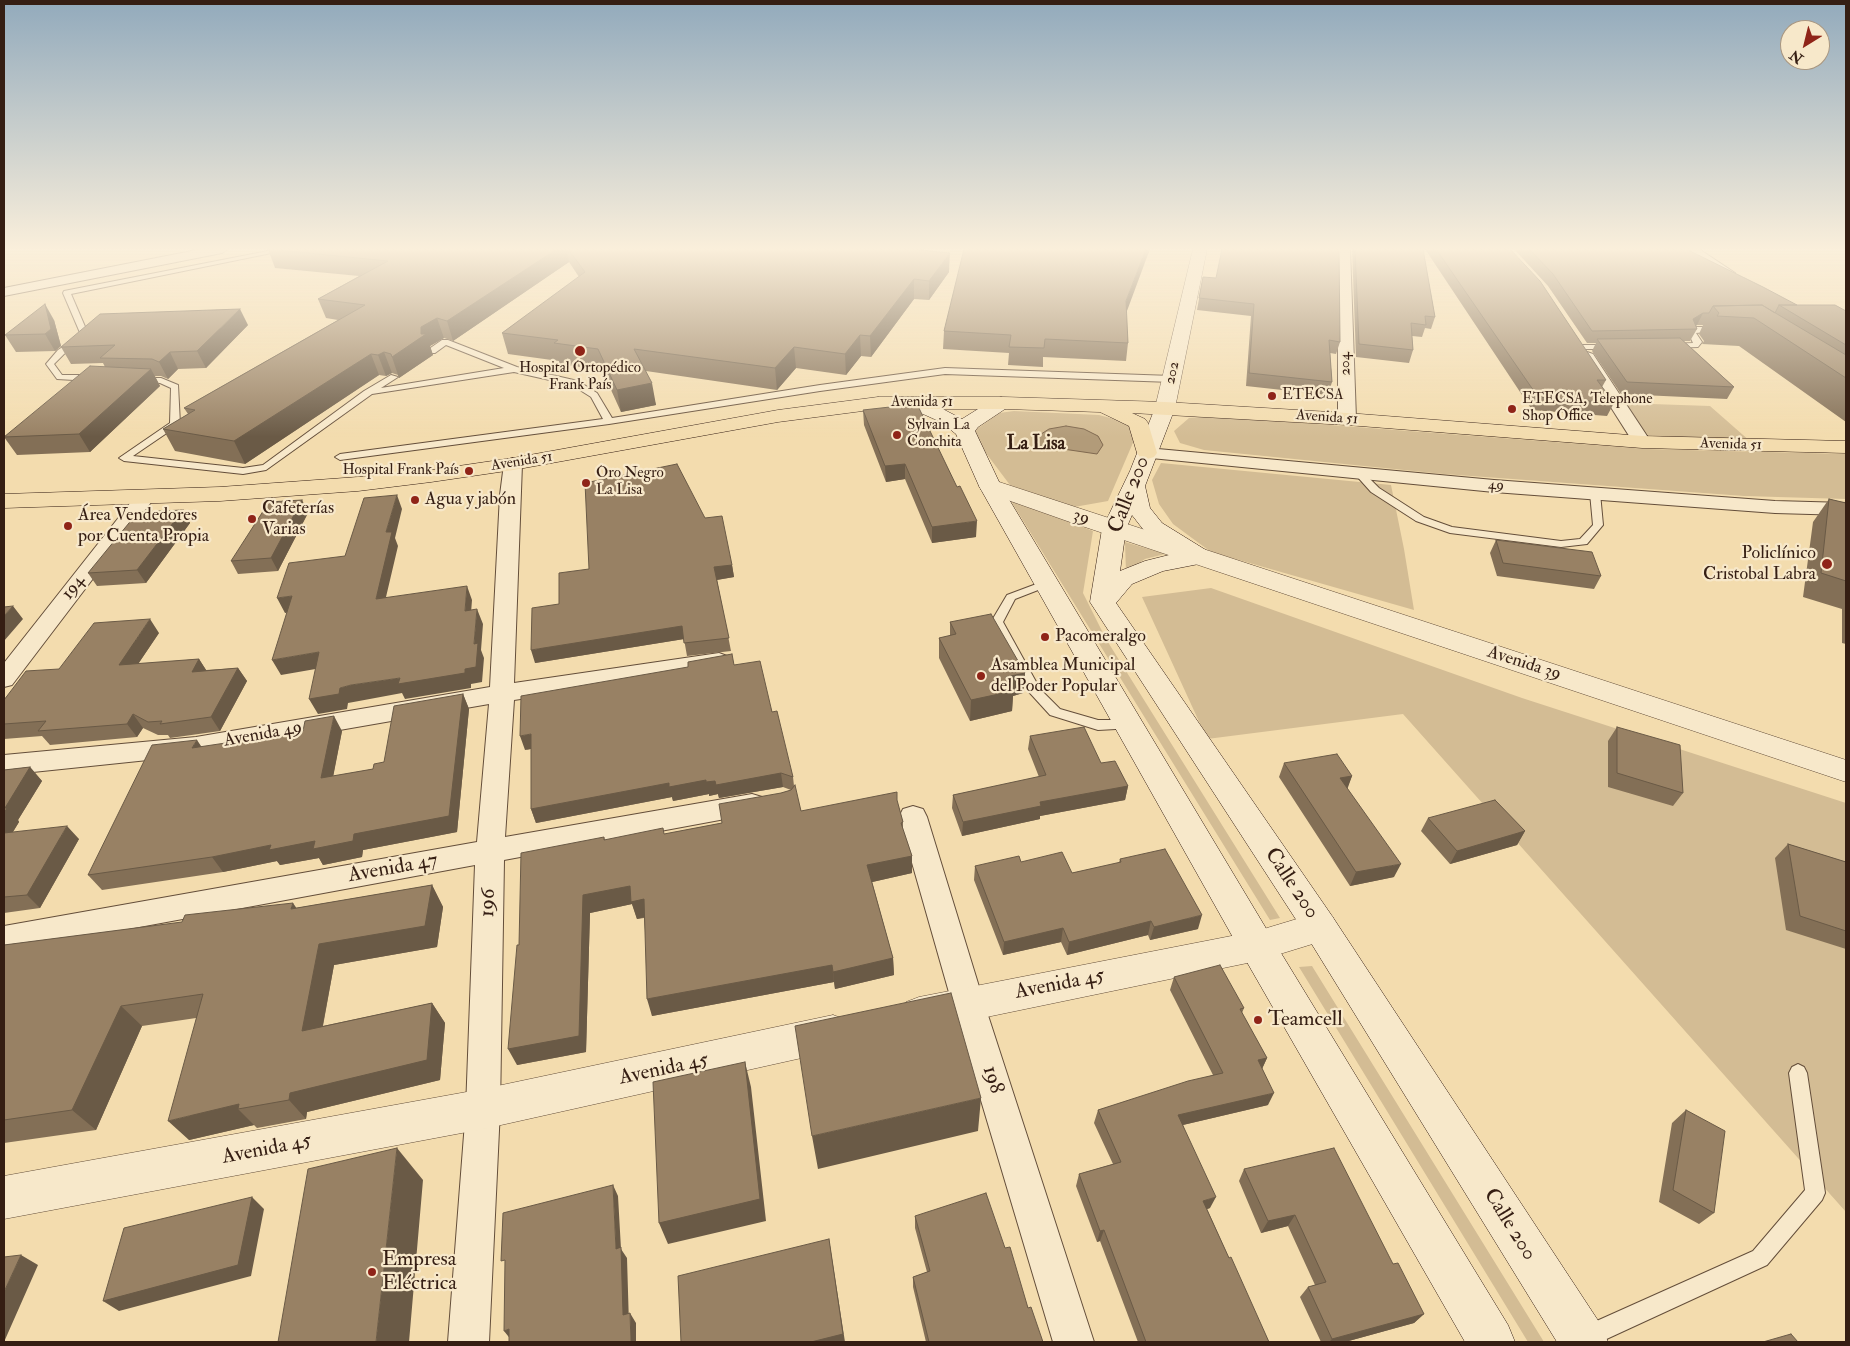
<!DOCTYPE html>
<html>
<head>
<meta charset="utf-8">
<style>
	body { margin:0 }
	#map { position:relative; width:1850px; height:1346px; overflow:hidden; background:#f3dcae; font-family:"IM FELL Double Pica",serif }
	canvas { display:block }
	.frame { position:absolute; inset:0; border:5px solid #351e13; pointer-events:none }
	.north { position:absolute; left:1780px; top:20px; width:50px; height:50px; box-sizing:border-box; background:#f7e8ca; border:1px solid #a99781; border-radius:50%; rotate:216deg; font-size:14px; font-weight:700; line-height:20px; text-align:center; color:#351e13 }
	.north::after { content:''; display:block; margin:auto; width:18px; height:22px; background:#8f2418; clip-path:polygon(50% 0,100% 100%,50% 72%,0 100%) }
</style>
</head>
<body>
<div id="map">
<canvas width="1850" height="1346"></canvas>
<div class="frame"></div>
<div class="north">N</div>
</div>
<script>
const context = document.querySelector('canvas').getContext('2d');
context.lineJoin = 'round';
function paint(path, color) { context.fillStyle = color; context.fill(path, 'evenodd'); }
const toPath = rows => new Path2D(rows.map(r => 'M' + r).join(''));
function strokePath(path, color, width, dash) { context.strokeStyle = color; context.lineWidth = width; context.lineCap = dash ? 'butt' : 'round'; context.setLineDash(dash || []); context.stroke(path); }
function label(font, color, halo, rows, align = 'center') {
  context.font = font + ' "IM FELL Double Pica",serif'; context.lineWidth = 4.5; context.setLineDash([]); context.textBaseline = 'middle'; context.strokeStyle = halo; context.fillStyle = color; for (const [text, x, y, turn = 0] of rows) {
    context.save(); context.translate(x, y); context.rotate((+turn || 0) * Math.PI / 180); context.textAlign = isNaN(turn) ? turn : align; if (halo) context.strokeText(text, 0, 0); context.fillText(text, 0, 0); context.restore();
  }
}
paint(toPath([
	[1622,403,1710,406,1751,442,1648,435],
	[1014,411,1099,415,1118,420,1130,426,1135,438,1108,501,1074,507,1010,485,973,436,977,429,999,413],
	[1211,416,1647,449,1846,454,1846,499,1744,496,1444,474,1204,450,1180,443,1174,431,1189,418],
	[1161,463,1391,485,1404,549,1414,610,1211,552,1173,524,1159,504,1152,480],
	[1009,498,1093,531,1083,593,1106,639,1280,918,1270,920],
	[1125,542,1165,554,1145,559,1126,572],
	[1211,588,1522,698,1846,803,1846,1212,1403,714,1207,739,1142,597],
	[1312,966,1544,1342,1528,1342,1299,967]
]), '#d3bc94');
const water = toPath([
	[1066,426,1084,429,1098,436,1103,445,1097,454,1036,445,1038,436,1049,429,1066,426]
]);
paint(water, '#b29b79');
strokePath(water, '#806950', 1);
const service = toPath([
	[278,249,291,249,71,294,89,336,64,354,54,364,62,375,92,375,96,378,92,381,57,379,46,364,58,350,81,335,63,293,64,291,278,249],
	[1694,327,1717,327,1721,329,1717,331,1696,333,1702,342,1698,347,1668,348,1668,344,1671,344,1693,343,1688,332,1694,327],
	[442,340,448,340,517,367,578,381,597,393,612,418,820,385,945,368,1172,376,1176,379,1172,382,945,374,820,391,609,424,340,460,335,457,340,454,603,419,591,397,572,385,514,372,372,394,266,470,243,474,124,461,119,458,170,423,171,388,160,383,139,382,139,378,161,378,178,385,180,424,133,456,243,468,263,465,364,391,391,375,398,377,381,388,504,368,446,345,435,353,429,353,429,349,442,340],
	[1577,345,1609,345,1613,347,1609,349,1577,349,1577,345],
	[1359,470,1362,471,1379,488,1424,517,1452,527,1561,541,1580,539,1593,525,1590,493,1595,490,1600,493,1603,525,1587,544,1561,547,1450,533,1416,521,1371,492,1354,473,1359,470],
	[1047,580,1051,581,1053,583,1051,585,1015,599,1003,622,1040,689,1060,709,1098,720,1129,720,1134,722,1136,725,1134,728,1098,730,1050,715,1029,692,991,622,1007,595,1047,580],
	[1798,1064,1804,1067,1807,1073,1825,1193,1822,1200,1767,1265,1600,1342,1581,1342,1578,1336,1581,1328,1753,1251,1805,1190,1789,1073,1792,1067,1798,1064]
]);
const minor = toPath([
	[202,249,228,249,222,253,4,296,4,288,202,249],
	[1338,249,1350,249,1356,419,1353,423,1347,424,1341,423,1338,419,1338,249],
	[1684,249,1699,249,1735,273,1728,277,1723,276,1684,249],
	[1587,352,1593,354,1651,442,1648,446,1642,447,1636,446,1633,442,1579,357,1581,354,1587,352],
	[1147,448,1494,480,1775,501,1846,503,1846,515,1775,513,1494,492,1141,457,1138,453,1141,449,1147,448],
	[513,458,519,460,522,464,514,683,719,653,727,656,731,661,727,666,719,669,514,700,505,837,752,794,762,797,766,804,762,811,752,814,504,860,500,1109,489,1342,448,1342,466,1109,475,865,4,952,4,926,477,842,489,704,196,755,4,775,4,755,196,737,490,687,500,495,504,464,507,460,513,458],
	[145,491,152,493,155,497,152,501,12,685,4,687,4,663,138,493,145,491],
	[913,806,923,809,927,817,984,1003,1094,1342,1053,1342,952,1003,899,817,903,809,913,806]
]);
const tertiary = toPath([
	[1193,249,1207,249,1175,408,1172,412,1165,414,1158,412,1155,408,1193,249],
	[990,479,1846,760,1846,782,1070,522,982,491,979,486,982,481,990,479],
	[1320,912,1332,916,1338,927,1332,938,1257,961,919,1031,906,1026,900,1014,906,1002,919,997,1257,931,1320,912],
	[833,1015,847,1020,852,1033,847,1046,833,1051,483,1129,4,1219,4,1176,483,1089,833,1015]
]);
const secondary = toPath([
	[902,397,937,406,962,419,994,399,1001,397,1008,399,1011,403,1008,407,978,427,975,431,1001,486,1270,935,1508,1325,1515,1342,1465,1342,1244,957,979,486,956,434,941,422,923,414,895,407,892,403,895,399,902,397],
	[1165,402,1172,404,1175,408,1145,486,1150,508,1162,523,1209,552,1213,557,1209,562,1163,571,1132,584,1116,603,1332,916,1601,1325,1608,1342,1557,1342,1308,938,1090,602,1102,529,1130,471,1155,408,1158,404,1165,402],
	[1132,515,1146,533,1177,553,1145,561,1120,571,1126,529,1132,515]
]);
const primary = toPath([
	[878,397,1004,397,1165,402,1347,413,1642,436,1846,441,1846,453,1642,448,1347,425,1132,413,1145,419,1148,423,1157,453,1154,457,1147,459,1140,457,1137,453,1129,426,1100,412,1004,409,878,409,778,422,513,470,431,482,358,491,220,501,4,508,4,494,220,487,358,477,431,470,513,458,778,410,878,397]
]);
strokePath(service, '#644e3a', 2);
strokePath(minor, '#644e3a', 2);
strokePath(tertiary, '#644e3a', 1);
strokePath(secondary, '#351e13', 1);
strokePath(primary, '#351e13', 1);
paint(service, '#f7e8ca');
paint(minor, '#f7e8ca');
paint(tertiary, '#f7e8ca');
paint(secondary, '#f7e8ca');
paint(primary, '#f3dcae');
paint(toPath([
	[268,249,910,249,949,272,929,300,914,299,871,357,861,356,846,375,796,368,777,390,646,371,656,405,621,412,602,370,559,364,559,361,508,354,502,333,579,277,569,262,453,341,444,338,430,346,433,355,399,378,398,375,392,373,386,376,379,375,245,464,175,451,163,429,188,414,184,408,338,320,326,318,318,299,359,276,275,268],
	[1352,249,1423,249,1435,317,1431,329,1425,328,1422,337,1412,336,1413,350,1409,363,1356,357],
	[1425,249,1510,249,1606,380,1602,387,1614,403,1607,416,1532,410],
	[1514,249,1686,249,1797,305,1846,311,1846,422,1739,346,1702,344,1704,341,1699,334,1703,325,1697,325,1695,326,1697,329,1690,341,1684,341,1734,387,1727,399,1621,394,1592,351,1596,343,1587,343,1548,286],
	[1203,277,1340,342,1336,354,1330,353,1332,382,1328,395,1246,386,1251,316,1197,310],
	[1126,311,1128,343,1126,361,1043,357,1043,367,1008,365,1009,353,943,349,944,331],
	[54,320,61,346,55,351,16,352,5,335],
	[248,325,206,368,178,369,168,379,161,376,155,376,160,386,90,452,17,455,4,437,105,367,103,363,71,364,61,347],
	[863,410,976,537,932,543,905,479,886,482,864,425],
	[1829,499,1846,503,1846,656,1846,644,1842,643,1842,609,1803,597,1813,522],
	[302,500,308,513,278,571,238,574,231,561],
	[183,510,190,523,146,583,97,586,88,573],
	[705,518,732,565,734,577,717,580,731,651,687,656,684,639,535,663,559,604,589,569],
	[1496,540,1601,576,1594,589,1497,576,1490,553],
	[950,622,1025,673,1023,693,1013,696,1012,711,970,721,939,658,939,638,950,636],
	[159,633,138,664,199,659,206,670,238,668,247,681,220,731,170,738,168,735,158,735,143,728,137,737,50,745,42,736,4,739,4,700,59,669],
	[734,665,772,712,793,777,794,786,801,811,897,801,903,822,903,830,912,856,912,873,872,882,893,958,894,975,835,989,834,982,652,1016,644,918,637,919,632,904,590,913,586,1052,517,1065,519,945,604,837,605,840,665,834,722,823,781,793,791,790,783,787,719,798,718,794,709,796,709,794,673,801,672,797,536,823,531,809,531,749,525,750],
	[463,694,469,709,457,832,363,850,362,857,323,865,319,858,280,865,277,861,223,872,102,890,88,875,202,747,342,731,333,776,373,769,384,762],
	[1617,727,1683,793,1673,806,1608,787,1608,741],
	[1030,736,1101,763,1128,786,1125,800,1040,816,1040,819,962,836,952,808,953,795,1039,777,1028,749],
	[1284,763,1352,776,1347,788,1394,877,1350,886,1279,777],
	[30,767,42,781,18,820,19,822,13,832,79,839,40,908,4,913,4,770],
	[1428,818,1525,831,1517,845,1450,864,1421,831],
	[1788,844,1846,862,1846,949,1786,930,1775,858],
	[1120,859,1198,929,1150,940,1148,935,1067,955,1061,942,1003,955,974,880,975,866,1021,862,1072,873,1119,863],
	[432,885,443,907,437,947,334,965,323,1026,432,1003,445,1023,440,1080,307,1112,306,1119,257,1128,254,1125,189,1140,196,1018,142,1026,96,1130,4,1143,4,945,296,908],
	[1174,977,1244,1008,1242,1013,1267,1058,1262,1069,1268,1105,1183,1125,1210,1208,1207,1209,1229,1258,1269,1342,1138,1342,1100,1241,1097,1242,1076,1186,1079,1174,1113,1164,1094,1123,1098,1110,1213,1075,1170,990],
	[1686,1110,1714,1213,1699,1224,1659,1202,1672,1123],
	[1244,1169,1393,1264,1424,1314,1414,1323,1345,1342,1321,1342,1300,1297,1308,1287,1315,1285,1288,1226,1261,1233,1239,1181],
	[915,1216,1005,1248,1028,1308,1043,1342,926,1342,913,1287,913,1277,927,1272,915,1228]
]), '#836f56');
paint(toPath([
	[557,249,566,249,569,262,453,341,447,321],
	[1146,249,1150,249,1124,319,1126,301],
	[950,253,949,272,929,300,929,281],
	[914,279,914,299,871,357,870,336],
	[45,304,54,320,61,346,55,351,45,334],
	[240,309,248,325,206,368,197,351],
	[1703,313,1697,325,1691,329,1693,319],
	[437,318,444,338,430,346,433,355,399,378,392,357,421,334,421,327],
	[860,335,861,356,846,375,845,354],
	[794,347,796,368,777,390,775,368],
	[170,352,178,369,168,379,159,362],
	[384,352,392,373,386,376,378,355],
	[371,354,379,375,245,464,234,441],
	[151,369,160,386,90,452,79,434],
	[652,383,656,405,621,412,617,390],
	[905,464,905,479,886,482,885,466],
	[397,495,402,509,395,538,398,546,382,614,376,599,386,532],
	[302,500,308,513,278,571,271,558],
	[183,510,190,523,146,583,137,570],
	[977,521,976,537,932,543,932,527],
	[732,565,734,577,716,580,714,567],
	[467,586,472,600,470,626,465,611],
	[292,596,299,611,285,613,277,598],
	[13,606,23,619,4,641,4,616],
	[477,609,483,624,481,650,484,658,482,682,471,684,471,688,405,699,402,693,359,701,348,703,347,709,318,714,309,699,340,688,351,685,400,678,465,669,474,644],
	[150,619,159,633,128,679,119,665],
	[682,626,684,639,535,663,531,650],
	[319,652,327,667,281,675,272,660],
	[199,659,208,673,192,672],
	[238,668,247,681,220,731,211,717],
	[1025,673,1023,693,1013,696,1012,711,970,721,971,700,1006,677],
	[463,694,469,709,457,832,363,850,362,857,323,865,319,858,280,865,277,861,223,872,212,857,271,845,354,834],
	[133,714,143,728,137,737,127,724],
	[334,716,342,731,330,793,321,778],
	[531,734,536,748,525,750,520,736],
	[197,740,207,755,192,748],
	[30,767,42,781,18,820,19,822,4,846,4,813,5,808],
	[781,773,783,787,719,798,718,794,709,796,709,794,673,801,672,797,536,823,531,809,669,783,706,780,715,781],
	[1352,776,1347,790,1340,778],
	[1128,786,1125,800,1040,816,1040,819,962,836,963,822,1040,802],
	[67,826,79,839,40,908,27,895],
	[1525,831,1517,845,1450,864,1457,851],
	[912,856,912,873,868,883,867,865],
	[1401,864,1394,877,1350,886,1356,872],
	[432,885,443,907,437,947,334,965,318,1051,302,1031,319,944],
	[630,886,644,899,649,916,637,919,632,904,590,913,586,1052,517,1065,508,1049,583,895],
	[293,903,308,925,291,909],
	[1202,915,1198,929,1150,940,1154,927],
	[1151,921,1148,935,1067,955,1069,942],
	[1063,928,1061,942,1003,955,1004,942],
	[893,958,894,975,835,989,833,972],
	[832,965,834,982,652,1016,647,999],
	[432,1003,445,1023,440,1080,307,1112,306,1119,289,1100,290,1093],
	[121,1006,142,1026,96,1130,72,1110],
	[1267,1058,1261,1071,1258,1060],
	[745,1062,751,1087,766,1221,668,1244,659,1223],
	[1274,1093,1268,1105,1174,1127,1178,1115],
	[981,1098,978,1131,818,1169,812,1136],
	[239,1104,238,1109,254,1125,189,1140,168,1121],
	[397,1148,423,1180,409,1342,376,1342],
	[613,1185,618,1196,621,1249,627,1258,629,1325,623,1315,616,1249],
	[252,1197,264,1209,251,1276,119,1311,103,1301],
	[1216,1197,1210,1208,1198,1212,1203,1201],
	[1295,1215,1288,1226,1261,1233,1268,1221],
	[1104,1230,1100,1241,1097,1242,1100,1231],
	[829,1239,845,1342,811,1342],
	[21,1255,38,1265,4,1342,4,1292],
	[630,1313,636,1323,636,1342,631,1342],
	[1424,1314,1414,1323,1345,1342,1329,1342,1332,1339],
	[509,1329,512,1341,504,1331]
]), '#6a5a46');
const building = toPath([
	[268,249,557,249,447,321,437,318,421,327,421,334,426,334,392,357,391,354,384,352,378,355,371,354,234,441,163,429,195,410,184,408,365,305,318,299,388,261,268,249],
	[568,249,910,249,950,253,929,281,914,279,870,336,860,335,845,354,794,347,775,368,634,349,652,383,617,390,598,349,554,343,558,340,502,333,585,272,568,249],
	[964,249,1146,249,1126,301,1128,343,1045,339,1044,348,1009,347,1011,335,944,331,964,249],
	[1222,249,1339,249,1340,342,1329,340,1332,382,1249,373,1254,304,1199,298,1203,277,1216,278,1222,249],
	[1355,249,1423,249,1435,317,1425,316,1426,325,1411,323,1413,350,1359,344,1355,249],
	[1436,249,1510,249,1540,281,1606,380,1597,380,1614,403,1538,397,1436,249],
	[1529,249,1686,249,1763,287,1797,305,1779,305,1775,313,1762,305,1713,306,1709,313,1703,313,1693,319,1697,329,1592,331,1553,274,1529,249],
	[45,304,51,329,45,334,5,335,45,304],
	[1762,305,1846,355,1846,378,1754,318,1717,316,1719,313,1713,306,1762,305],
	[1779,305,1835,305,1846,311,1846,345,1779,305],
	[240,309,197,351,170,352,159,362,152,359,100,358,115,345,61,347,100,314,240,309],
	[1680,338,1734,387,1627,382,1597,339,1680,338],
	[90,366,151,369,79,434,4,437,90,366],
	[917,404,957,487,960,486,977,521,932,527,905,464,885,466,863,410,917,404],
	[677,464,705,518,722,516,732,565,714,567,729,638,684,643,682,626,531,650,532,608,559,604,559,573,589,569,585,483,677,464],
	[397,495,386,532,392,532,376,599,467,586,465,611,477,609,474,644,478,643,476,667,465,669,465,673,398,684,400,678,351,685,340,688,339,694,309,699,319,652,272,660,292,596,277,598,289,563,345,556,364,498,397,495],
	[1829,499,1846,503,1846,581,1821,573,1829,499],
	[302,500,271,558,231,561,269,502,302,500],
	[183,510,137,570,88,573,138,512,183,510],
	[1496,540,1592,552,1601,576,1503,563,1496,540],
	[13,606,4,616,4,607,13,606],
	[991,614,1025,673,1006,677,1013,691,971,700,939,638,956,634,950,622,991,614],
	[150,619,119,665,199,659,192,672,238,668,211,717,160,724,162,721,148,722,133,714,127,724,38,731,46,721,4,724,4,700,26,671,59,669,94,623,150,619],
	[732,654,734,665,760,661,772,712,777,711,793,777,781,773,716,785,715,781,706,782,706,780,669,787,669,783,531,809,531,734,520,736,521,696,688,667,688,662,732,654],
	[463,694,449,816,354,834,353,841,313,849,315,841,269,850,271,845,212,857,88,875,152,745,197,740,192,748,286,734,303,731,305,721,334,716,321,778,373,769,374,764,384,762,394,706,463,694],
	[1084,727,1101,763,1115,761,1128,786,1040,802,1041,806,963,822,953,795,1046,775,1030,736,1084,727],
	[1617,727,1680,745,1683,793,1617,773,1617,727],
	[1337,754,1352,776,1340,778,1401,864,1356,872,1284,763,1337,754],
	[30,767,5,808,7,808,4,813,4,770,30,767],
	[795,785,801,811,897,792,897,800,903,822,901,823,912,856,867,865,893,958,833,972,832,965,647,999,644,899,631,902,630,886,583,895,579,1036,508,1049,517,945,519,945,521,853,604,837,604,840,663,828,664,834,722,823,719,804,781,793,791,790,795,785],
	[1495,800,1525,831,1457,851,1428,818,1495,800],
	[67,826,27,895,4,897,4,833,67,826],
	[1788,844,1846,862,1846,931,1800,916,1788,844],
	[1165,849,1202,915,1154,927,1151,921,1069,942,1063,928,1004,942,975,866,1019,856,1021,862,1062,852,1072,873,1121,862,1120,859,1165,849],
	[432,885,425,926,319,944,302,1031,432,1003,427,1060,290,1093,289,1100,238,1109,239,1104,168,1121,203,994,121,1006,72,1110,4,1120,4,945,182,922,185,915,293,903,291,909,432,885],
	[1220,965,1244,1008,1240,1009,1267,1058,1258,1060,1274,1093,1178,1115,1216,1197,1203,1201,1229,1258,1231,1257,1269,1342,1146,1342,1104,1230,1100,1231,1079,1174,1121,1162,1098,1110,1188,1081,1223,1073,1174,977,1220,965],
	[951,993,981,1098,812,1136,795,1026,951,993],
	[745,1062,760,1199,659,1223,653,1082,745,1062],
	[1686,1110,1725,1131,1714,1213,1673,1190,1686,1110],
	[397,1148,376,1342,278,1342,308,1169,397,1148],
	[1334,1148,1393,1264,1398,1263,1424,1314,1332,1339,1308,1287,1326,1282,1295,1215,1268,1221,1244,1169,1334,1148],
	[613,1185,616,1249,621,1247,623,1315,630,1313,631,1342,509,1342,509,1329,504,1331,505,1260,501,1261,503,1213,613,1185],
	[986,1193,1005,1248,1010,1247,1028,1308,1031,1307,1043,1342,929,1342,913,1277,930,1271,915,1216,986,1193],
	[252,1197,238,1265,103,1301,124,1228,252,1197],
	[829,1239,843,1334,811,1342,681,1342,678,1276,829,1239],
	[21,1255,4,1292,4,1257,21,1255],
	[1791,1334,1798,1342,1763,1342,1791,1334]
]);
paint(building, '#988164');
strokePath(building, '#6a5a46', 1);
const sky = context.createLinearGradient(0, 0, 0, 437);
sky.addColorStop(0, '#92aabc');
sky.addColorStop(0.57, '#faefdb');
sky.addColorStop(1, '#faefdb00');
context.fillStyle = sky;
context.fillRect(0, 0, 1850, 437);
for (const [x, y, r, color] of [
	[580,351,6,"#8f2418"],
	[1272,396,5,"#8f2418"],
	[1512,409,5,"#8f2418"],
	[897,435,5,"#8f2418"],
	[469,471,5,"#8f2418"],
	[586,483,5,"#8f2418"],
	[415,500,5,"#8f2418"],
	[252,519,5,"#8f2418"],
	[68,526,5,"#8f2418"],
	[1827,564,6,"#8f2418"],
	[1045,637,5,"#8f2418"],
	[981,676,5,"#8f2418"],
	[1258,1020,5,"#8f2418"],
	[372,1272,5,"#8f2418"]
]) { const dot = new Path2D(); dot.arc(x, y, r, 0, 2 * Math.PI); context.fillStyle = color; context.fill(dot); strokePath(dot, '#f7e8ca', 2); }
label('15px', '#351e13', '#f7e8ca', [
	["204",1346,364,-91],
	["202",1173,373,-78],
	["Avenida 51",922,403],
	["Avenida 51",1327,418,4],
	["Avenida 51",1731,445,2],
	["Avenida 51",522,462,-9],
	["49",1496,486,5]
]);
label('15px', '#351e13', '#f7e8ca', [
	["Hospital Ortopédico",580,369,"center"],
	["Frank País",580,386,"center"],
	["ETECSA",1282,396],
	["ETECSA, Telephone",1522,400],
	["Shop Office",1522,417],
	["Sylvain La",907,426],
	["Conchita",907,443],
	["Hospital Frank País",459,471,"right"],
	["Oro Negro",596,474],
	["La Lisa",596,491]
], 'left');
label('18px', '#351e13', '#f7e8ca', [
	["Agua y jabón",425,500],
	["Cafeterías",262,509],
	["Varias",262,530],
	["Área Vendedores",78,516],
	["por Cuenta Propia",78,537],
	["Policlínico",1816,554,"right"],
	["Cristobal Labra",1816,575,"right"],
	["Pacomeralgo",1055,637],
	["Asamblea Municipal",991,666],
	["del Poder Popular",991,687]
], 'left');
label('18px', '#351e13', '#f7e8ca', [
	["39",1081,518,19],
	["194",74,588,-52],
	["Avenida 39",1524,664,18],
	["Avenida 49",263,735,-10]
]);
label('bold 19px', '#351e13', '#f7e8ca', [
	["La Lisa",1036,445]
]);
label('21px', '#351e13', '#f7e8ca', [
	["Calle 200",1130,495,-69],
	["Avenida 47",393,869,-10],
	["Calle 200",1291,884,56],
	["196",489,903,-88],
	["Avenida 45",1060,985,-11],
	["Avenida 45",664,1070,-12],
	["198",992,1080,73],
	["Avenida 45",267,1150,-11],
	["Calle 200",1509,1225,58]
]);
label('21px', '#351e13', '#f7e8ca', [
	["Teamcell",1268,1020],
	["Empresa",382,1260],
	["Eléctrica",382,1284]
], 'left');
</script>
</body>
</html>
